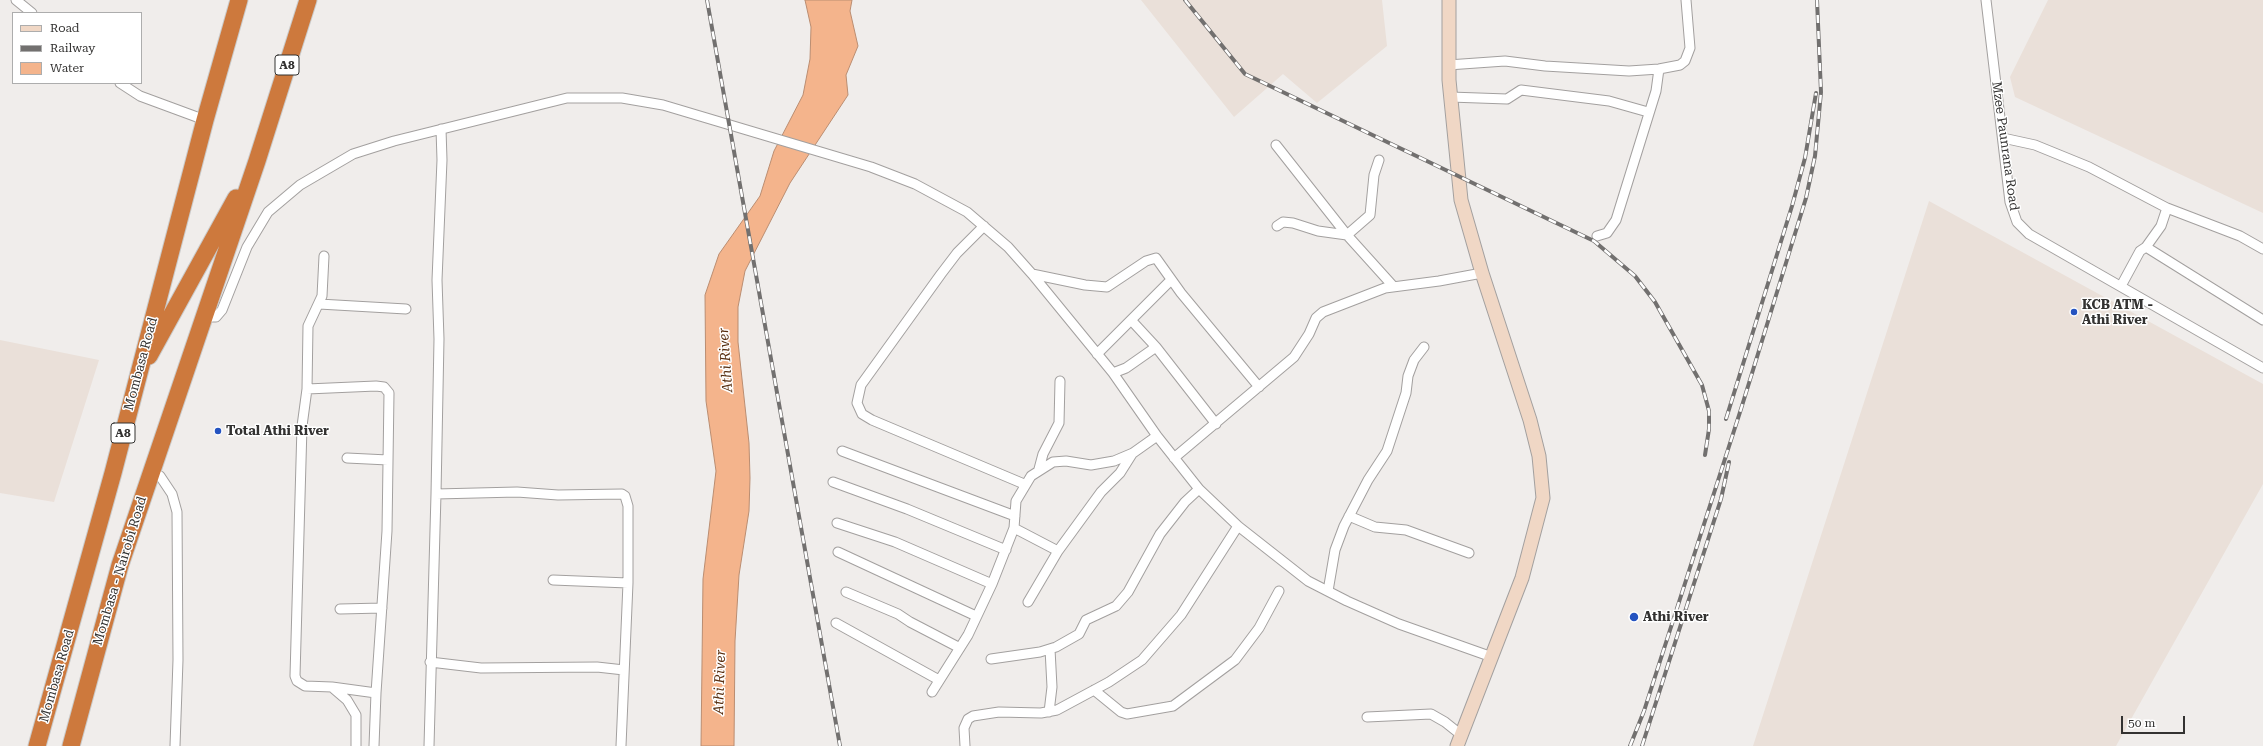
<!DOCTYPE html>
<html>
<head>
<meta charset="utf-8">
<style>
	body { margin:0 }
	#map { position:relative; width:2263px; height:746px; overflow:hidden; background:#f0edeb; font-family:"Roboto Serif",serif }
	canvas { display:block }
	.legend { position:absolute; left:12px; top:12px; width:130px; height:72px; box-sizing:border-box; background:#fff; border:1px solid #adadad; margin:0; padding:5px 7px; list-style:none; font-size:12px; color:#333231 }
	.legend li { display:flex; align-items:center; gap:8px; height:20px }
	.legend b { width:20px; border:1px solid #adadad }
	.scale { position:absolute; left:2121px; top:716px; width:64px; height:18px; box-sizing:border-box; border:2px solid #333231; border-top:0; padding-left:5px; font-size:12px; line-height:14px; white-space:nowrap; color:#333231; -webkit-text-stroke:3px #fff; paint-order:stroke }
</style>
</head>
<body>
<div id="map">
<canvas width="2263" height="746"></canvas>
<ul class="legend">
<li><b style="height:5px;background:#f0d7c5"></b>Road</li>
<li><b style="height:5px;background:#72706f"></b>Railway</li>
<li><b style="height:11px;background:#f4b48c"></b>Water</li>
</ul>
<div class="scale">50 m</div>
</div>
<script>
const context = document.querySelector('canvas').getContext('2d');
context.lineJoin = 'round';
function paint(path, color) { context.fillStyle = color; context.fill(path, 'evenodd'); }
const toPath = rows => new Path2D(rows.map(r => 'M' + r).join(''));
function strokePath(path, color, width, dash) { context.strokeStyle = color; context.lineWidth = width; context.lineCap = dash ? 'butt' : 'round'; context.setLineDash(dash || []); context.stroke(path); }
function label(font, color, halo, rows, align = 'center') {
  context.font = font + ' "Roboto Serif",serif'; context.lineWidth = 3; context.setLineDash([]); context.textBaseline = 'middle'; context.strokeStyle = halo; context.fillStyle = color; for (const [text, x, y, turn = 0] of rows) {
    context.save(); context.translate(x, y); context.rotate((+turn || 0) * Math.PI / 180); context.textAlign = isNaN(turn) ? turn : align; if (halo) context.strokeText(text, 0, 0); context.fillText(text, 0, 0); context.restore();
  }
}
paint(toPath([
	[1141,0,1382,0,1387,46,1317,103,1283,74,1234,117],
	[2048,0,2263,0,2263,213,2015,97,2010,77],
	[1929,201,2263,384,2263,484,2116,746,1753,746],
	[0,340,99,360,54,502,0,493]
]), '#eae0d9');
const water = toPath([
	[805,0,852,0,850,11,858,46,846,75,848,95,790,183,745,271,738,307,738,342,749,443,750,478,749,511,739,575,735,641,734,746,701,746,703,579,716,471,706,401,705,295,719,254,760,196,774,151,803,95,810,59,811,27,805,0]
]);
paint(water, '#f4b48c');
strokePath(water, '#ba8d71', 1);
const street = toPath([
	[16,0,32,13],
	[1986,0,2010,202,2017,222,2029,234,2263,368],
	[1448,65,1505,61,1545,66,1629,71,1659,69,1680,65,1685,61,1690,48,1686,0],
	[120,83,140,96,205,120],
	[1450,97,1507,99,1521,90,1609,101,1648,112],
	[2003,138,2035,145,2089,167,2167,208,2240,236,2263,249],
	[1276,145,1347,235,1393,286],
	[984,226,957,253,941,274,861,385,857,403,862,414,872,420,1024,484],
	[1277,226,1283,222,1293,223,1318,231,1347,235,1370,215,1374,175,1379,160],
	[1597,236,1607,233,1616,220,1656,91,1659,69],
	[2146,247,2263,320],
	[324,256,322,296,308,326,307,389,302,426,295,676,297,681,305,686,332,687,376,693,374,746],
	[1032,274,1085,285,1107,287,1146,261,1156,258,1181,293,1259,387],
	[2121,286,2140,251,2146,247,2161,226,2167,208],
	[319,304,406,309],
	[204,317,216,317,222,310,247,247,268,212,300,185,353,154,394,141,567,98,622,98,663,105,871,167,915,184,967,212,1008,247,1032,274,1113,373,1157,436,1199,489,1238,526,1308,581,1347,601,1399,624,1492,657],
	[1131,320,1156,347],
	[1097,354,1171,280],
	[1113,373,1126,368,1156,347,1216,424],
	[307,389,376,386,384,387,389,393,387,531,376,693],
	[842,451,1015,516],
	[347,458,388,460],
	[1174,458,1294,357,1309,334,1316,318,1323,312,1385,288,1439,281,1482,273],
	[1039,469,1043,454,1059,423,1060,381],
	[150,472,160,476,172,494,177,512,178,660,175,746],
	[833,482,907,509,1006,550],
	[436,494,517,492,558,495,622,494,625,496,628,506,628,583,621,746],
	[1349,516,1375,527,1406,530,1469,553],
	[837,523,895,542,992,584],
	[1014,528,1058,551,1101,492,1120,473,1132,454],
	[838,552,976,616],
	[553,580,628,583],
	[1328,591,1335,550,1344,526,1368,480,1387,451,1406,393,1408,376,1414,360,1424,347],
	[846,592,898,614,910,622,960,648],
	[1028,602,1058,551],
	[340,609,382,608],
	[836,623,939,680],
	[991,659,1040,652,1056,647,1079,634,1086,620,1116,606,1128,592,1160,534,1185,502,1199,489],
	[430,662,481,668,597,667,624,670],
	[333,688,347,700,356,715,356,746],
	[1094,690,1121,712,1127,714,1173,706,1235,660,1259,628,1279,591],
	[932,692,968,635,992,584,1014,528,1016,501,1031,476,1053,462,1066,461,1091,465,1114,461,1133,453,1157,436],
	[1049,712,1052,687,1050,649],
	[1367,717,1431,714,1445,722,1460,734],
	[429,746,436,494,439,339,437,280,442,160,441,129],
	[965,746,964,728,968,719,973,716,999,712,1041,713,1057,710,1109,682,1142,660,1181,615,1238,526]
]);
const secondary = toPath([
	[1449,0,1449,80,1461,200,1482,273,1530,420,1539,456,1543,498,1522,578,1457,746]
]);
const highway = toPath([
	[149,356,236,198],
	[37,746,113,473,205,120,239,0],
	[71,746,120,565,257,161,308,0]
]);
strokePath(street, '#a3a09f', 11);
strokePath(secondary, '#a3a09f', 15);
strokePath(highway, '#cacac9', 19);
strokePath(street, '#fff', 9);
strokePath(secondary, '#f0d7c5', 13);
strokePath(highway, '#cd793d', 17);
const rail = toPath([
	[707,0,840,746],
	[1185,0,1245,74,1594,241,1635,276,1655,302,1702,385,1709,411,1709,429,1705,455],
	[1726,419,1792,206,1805,158,1816,93],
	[1630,746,1644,711,1741,409,1806,198,1815,156,1821,92,1817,0],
	[1642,746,1721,499,1729,462]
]);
strokePath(rail, '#72706f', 4);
strokePath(rail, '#fff', 2.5, [8]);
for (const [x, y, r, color] of [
	[2074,312,4,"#2453c0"],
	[218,431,4,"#2453c0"],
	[1634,617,5,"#2453c0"]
]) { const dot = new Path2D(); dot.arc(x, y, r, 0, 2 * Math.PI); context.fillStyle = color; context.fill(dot); strokePath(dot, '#fff', 1.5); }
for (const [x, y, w] of [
	[287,65,24],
	[123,433,24]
]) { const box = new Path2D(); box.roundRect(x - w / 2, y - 10, w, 20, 3); context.fillStyle = '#fff'; context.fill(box); strokePath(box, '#333231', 1); }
label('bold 12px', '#333231', null, [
	["A8",287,65],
	["A8",123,433]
]);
label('13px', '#333231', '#fff', [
	["Mzee Paunrana Road",2005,146,82],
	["Mombasa Road",141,364,-75],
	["Mombasa - Nairobi Road",120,571,-73],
	["Mombasa Road",57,676,-74]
]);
label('bold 13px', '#333231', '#fff', [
	["KCB ATM -",2082,305],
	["Athi River",2082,320],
	["Total Athi River",226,431],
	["Athi River",1643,617]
], 'left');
label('italic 14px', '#582f11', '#fff', [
	["Athi River",726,360,-94],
	["Athi River",720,682,-88]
]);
</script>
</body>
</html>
